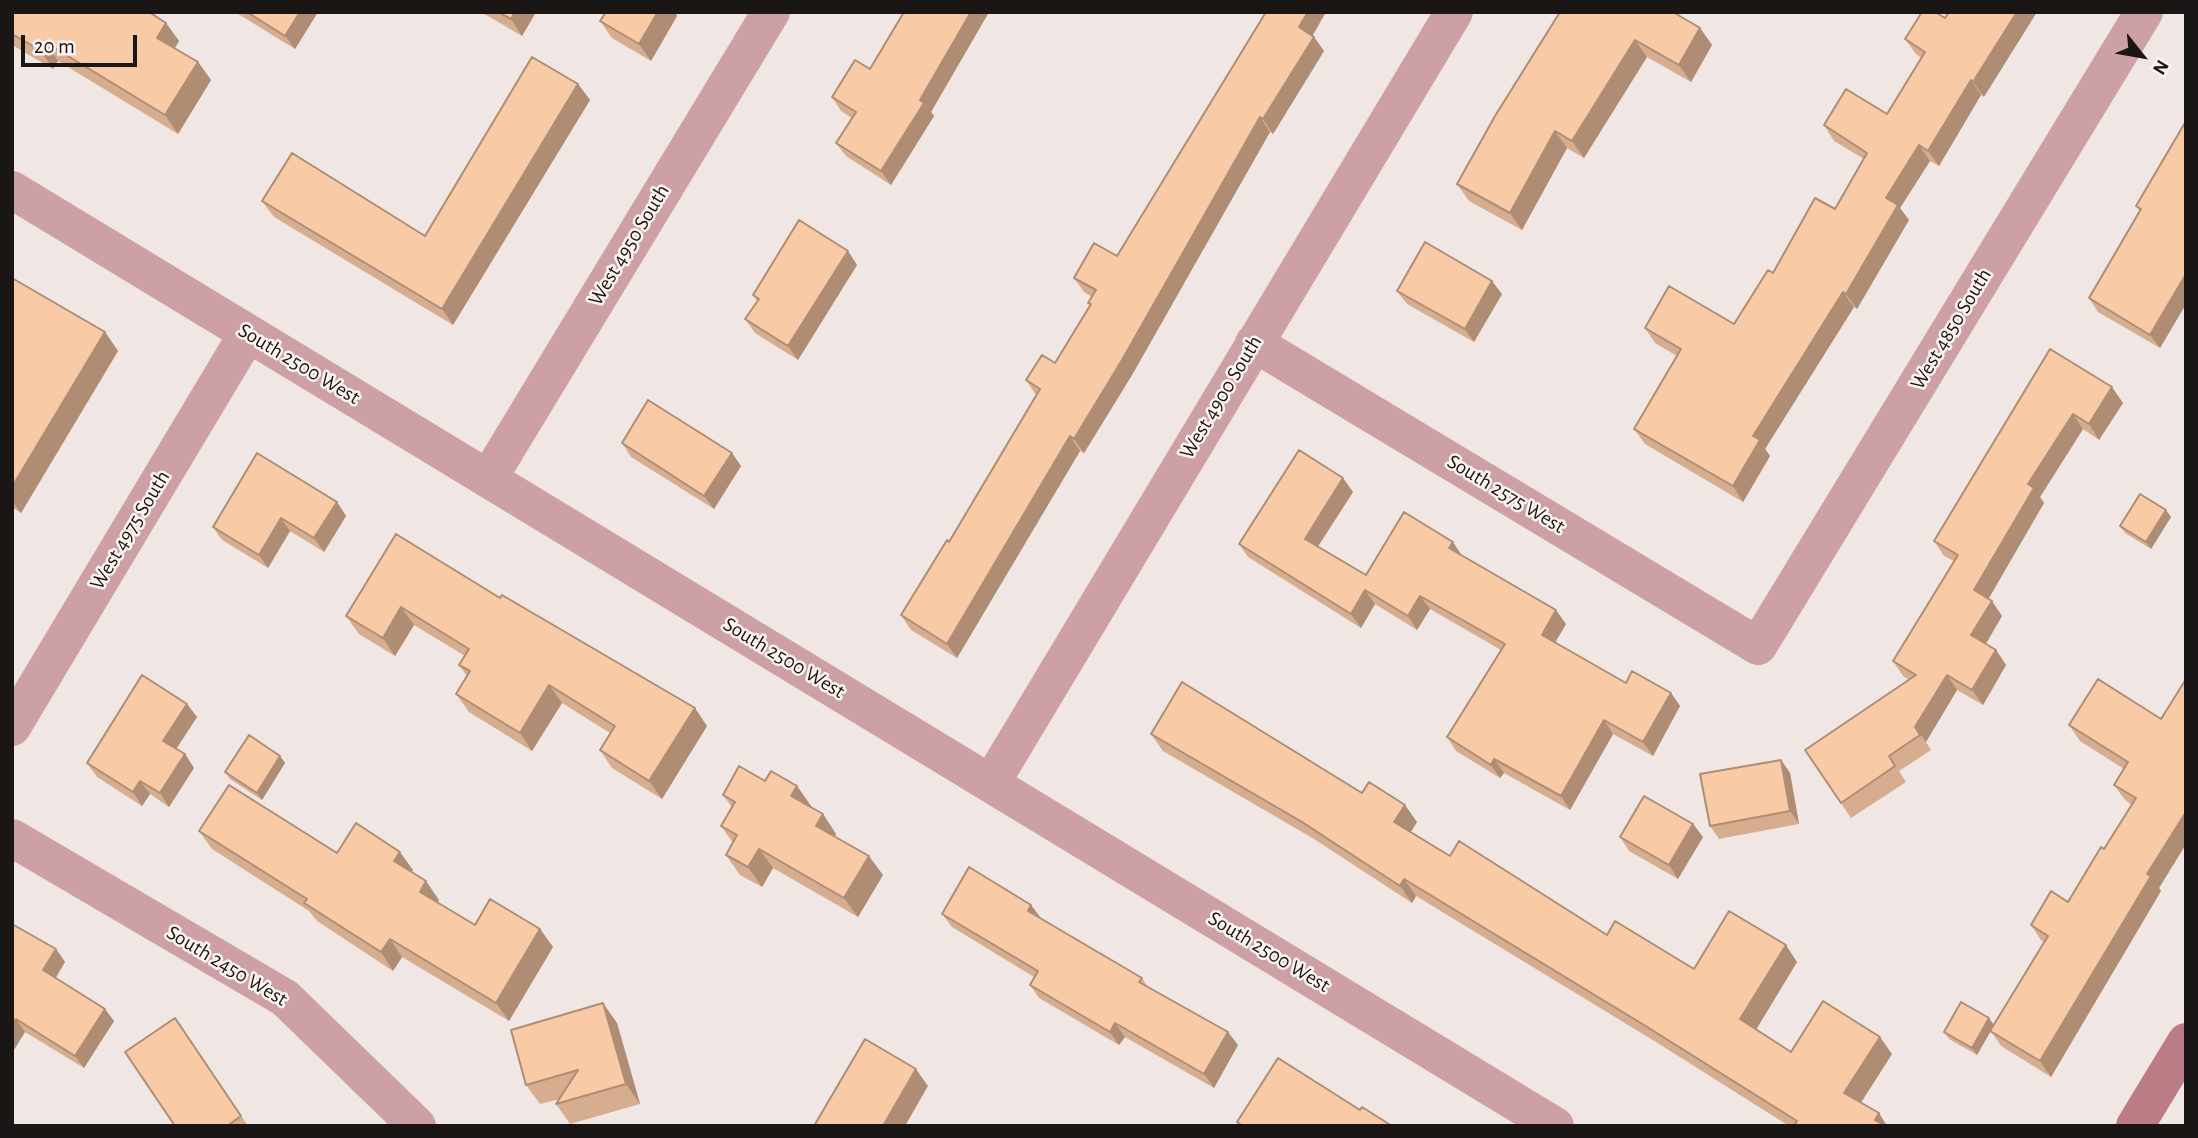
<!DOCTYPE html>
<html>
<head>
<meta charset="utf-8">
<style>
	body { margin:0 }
	#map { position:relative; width:2198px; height:1138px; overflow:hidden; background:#f0e7e4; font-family:"Alegreya Sans",sans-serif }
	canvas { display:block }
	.frame { position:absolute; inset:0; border:14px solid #1a1615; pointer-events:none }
	.north { position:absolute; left:2107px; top:21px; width:70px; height:70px; -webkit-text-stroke:5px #fef4f1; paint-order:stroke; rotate:121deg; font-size:19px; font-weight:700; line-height:28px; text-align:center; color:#1a1615 }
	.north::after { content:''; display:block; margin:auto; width:24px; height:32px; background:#1a1615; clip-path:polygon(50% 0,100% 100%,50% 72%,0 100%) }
	.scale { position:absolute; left:21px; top:35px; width:116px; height:32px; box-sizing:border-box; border:4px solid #1a1615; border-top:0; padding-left:9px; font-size:21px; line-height:24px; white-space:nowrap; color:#1a1615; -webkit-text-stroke:5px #fef4f1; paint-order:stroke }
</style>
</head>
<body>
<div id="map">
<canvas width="2198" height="1138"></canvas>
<div class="frame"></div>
<div class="north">N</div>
<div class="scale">20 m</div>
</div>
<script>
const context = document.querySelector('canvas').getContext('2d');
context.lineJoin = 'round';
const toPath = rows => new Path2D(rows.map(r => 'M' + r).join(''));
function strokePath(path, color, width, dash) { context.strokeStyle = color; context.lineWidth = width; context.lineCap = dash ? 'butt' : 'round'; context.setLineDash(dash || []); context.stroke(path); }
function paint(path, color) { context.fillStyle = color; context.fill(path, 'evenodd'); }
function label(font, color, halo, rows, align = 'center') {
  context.font = font + ' "Alegreya Sans",sans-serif'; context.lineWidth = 5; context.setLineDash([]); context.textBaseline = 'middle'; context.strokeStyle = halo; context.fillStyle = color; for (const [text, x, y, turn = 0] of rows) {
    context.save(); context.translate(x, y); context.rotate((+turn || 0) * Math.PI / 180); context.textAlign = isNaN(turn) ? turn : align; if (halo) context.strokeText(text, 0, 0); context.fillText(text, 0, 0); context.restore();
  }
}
strokePath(toPath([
	[12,190,1555,1126],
	[1254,343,1758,646,2144,12],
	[488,479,771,12],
	[12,727,248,333],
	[991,783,1454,12],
	[12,838,285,998,417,1126]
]), '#cda0a5', 38);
strokePath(toPath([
	[2135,1126,2186,1042]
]), '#bc7c85', 38);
paint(toPath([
	[12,12,95,13,166,23,179,41,175,48,198,62,211,80,178,134,58,61,53,69,12,45],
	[235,12,318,12,295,49],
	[481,12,536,12,522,36],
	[606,12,675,12,677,16,651,61,612,38,600,21],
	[904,12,989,12,931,112,934,116,891,185,846,156,836,143,852,118,841,111,832,97,870,69],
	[1560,12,1700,28,1712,45,1691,82,1647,57,1584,158,1567,148,1522,230,1469,201,1457,184],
	[1935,12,1984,97,1981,95,1939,166,1930,161,1900,208,1909,220,1857,309,1854,307,1765,449,1770,456,1743,502,1645,444,1634,429,1677,356,1655,343,1645,328,1734,324,1773,273,1835,209,1864,159,1834,141,1824,125,1887,114,1921,58,1916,54,1905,39],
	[1313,36,1324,51,1273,134,1270,132,1132,375,1084,453,1080,451,957,658,911,630,901,615,949,542,1036,395,1026,380,1055,363,1090,306,1088,303,1092,297,1084,292,1074,278,1117,256],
	[578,84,590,100,453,325,274,217,262,201,425,236],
	[2186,121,2186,304,2160,348,2098,312,2089,298,2140,212,2136,206],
	[857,265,798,360,755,333,745,319,757,301,753,295],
	[12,278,105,332,118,351,21,513,13,508,12,510],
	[1397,291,1502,294,1474,342,1407,304],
	[2050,349,2123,403,2099,440,2083,429,2040,497,2044,503,1988,599,2002,616,1986,644,1996,650,2006,665,1983,705,1957,690,1926,742,1931,750,1899,771,1906,782,1851,818,1805,750,1909,680,1903,676,1893,661,1954,561,1944,556,1934,541],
	[622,443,732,453,741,466,714,509,631,457],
	[1343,478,1353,492,1318,547,1366,575,1453,542,1462,556,1566,624,1555,643,1626,683,1671,693,1680,706,1653,756,1613,734,1570,810,1504,773,1500,778,1456,751,1447,737,1501,650,1430,609,1417,630,1375,604,1361,628,1248,557,1239,544],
	[337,502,346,516,324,552,290,531,268,568,222,540,213,527],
	[2171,517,2151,549,2125,533,2120,526],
	[396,534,707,726,662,799,612,768,600,750,610,733,562,703,532,751,469,712,456,694,467,676,459,665,465,656,414,625,395,656,359,634,346,616],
	[2186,679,2186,844,2159,888,2161,891,2051,1077,2001,1046,1991,1031,1977,1055,1949,1039,1944,1032,1994,1025,2044,942,2041,940,2031,925,2068,902,2104,849,2132,805,2125,800,2114,785,2124,769,2080,741,2069,725,2161,719],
	[187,704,197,717,176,749,185,754,194,768,169,807,150,794,142,806,97,777,87,763],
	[1151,734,1362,793,1417,822,1411,832,1450,856,1607,935,1694,969,1797,962,1756,1030,1791,1052,1892,1054,1861,1103,1887,1126,1789,1126,1656,1042,1416,896,1412,903,1314,839,1163,751],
	[280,756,285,763,262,800,230,779,225,772],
	[1781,760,1790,773,1799,824,1719,839,1710,826],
	[765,781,797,786,811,806,810,807,823,814,836,834,835,836,883,875,858,917,773,868,762,887,740,875,726,855,733,843,721,826,732,807,723,795],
	[1693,824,1703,837,1678,879,1629,851,1620,837],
	[199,831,337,853,413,870,412,872,439,900,437,902,475,925,540,929,553,947,509,1021,402,957,393,971,317,921,309,911,212,849],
	[942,914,1041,919,1142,978,1147,986,1238,1045,1214,1088,1125,1037,1119,1045,1039,998,1030,985,1034,977,952,927],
	[12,924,56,949,65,962,56,978,105,1009,114,1021,84,1068,25,1032,12,1053],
	[175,1018,248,1126,175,1126],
	[617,1023,640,1104,570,1124,556,1104,560,1099,540,1104,526,1085]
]), '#d6ae8f');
paint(toPath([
	[300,12,318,12,295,49,285,36],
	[515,12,536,12,522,36,511,19],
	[658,12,675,12,677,16,651,61,639,44],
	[971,12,989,12,931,112,934,116,891,185,881,171,920,100],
	[1308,12,1326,12,1309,42,1299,27],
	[2017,12,2037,12,1984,97,1973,82],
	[166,23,179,41,170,56,157,38],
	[1700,28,1712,45,1691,82,1679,65],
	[1314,37,1324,51,1273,134,1263,119],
	[1635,40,1647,57,1584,158,1572,141],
	[45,42,58,61,53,69,40,50],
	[198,62,211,80,178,134,165,115],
	[1971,80,1981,95,1939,166,1928,151],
	[578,84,590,100,453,325,442,309],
	[1260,117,1270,132,1132,375,1084,453,1074,439],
	[1555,131,1567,148,1522,230,1510,213],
	[1919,145,1930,161,1900,208,1909,220,1857,309,1846,294,1886,198],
	[848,251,857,265,798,360,788,346],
	[2186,274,2186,304,2160,348,2150,335],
	[1492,281,1502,294,1474,342,1465,329],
	[1843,292,1854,307,1765,449,1770,456,1743,502,1733,486,1753,436],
	[105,332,118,351,21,513,12,501,12,487],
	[2112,387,2123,403,2099,440,2089,424],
	[2073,414,2083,429,2040,497,2044,503,1985,605,1974,590,2028,484],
	[1070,436,1080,451,957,658,947,644],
	[732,453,741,466,714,509,704,496],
	[1343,478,1353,492,1314,552,1305,539],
	[337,502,346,516,324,552,314,538],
	[2166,510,2171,517,2151,549,2146,542],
	[281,518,290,531,268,568,259,555],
	[1453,542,1462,556,1449,548],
	[1365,590,1375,604,1361,628,1351,614],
	[1420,596,1430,609,1417,630,1408,616],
	[1992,601,2002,616,1982,650,1971,635],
	[401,607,414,625,395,656,383,638],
	[1556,610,1566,624,1551,649,1542,635],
	[1996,650,2006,665,1983,705,1972,690],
	[1947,675,1957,690,1926,742,1915,727],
	[549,685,562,703,532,751,520,733],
	[1671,693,1680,706,1653,756,1643,742],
	[187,704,197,717,173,754,163,741],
	[695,708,707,726,662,799,649,781],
	[1604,720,1613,734,1570,810,1561,796],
	[185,754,194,768,169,807,160,793],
	[280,756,285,763,262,800,257,793],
	[1494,759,1504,773,1500,778,1491,765],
	[1781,760,1790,773,1799,824,1790,811],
	[140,781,150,794,142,806,133,792],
	[797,786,811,806,805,816,791,796],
	[1405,805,1417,822,1406,839,1394,822],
	[2186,812,2186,844,2159,888,2161,891,2051,1077,2040,1061,2147,874],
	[823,814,836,834,830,845,816,826],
	[1693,824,1703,837,1678,879,1669,865],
	[759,849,773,868,762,887,748,867],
	[400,852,413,870,407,879,394,861],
	[869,856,883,875,858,917,844,898],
	[1404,879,1416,896,1412,903,1400,886],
	[426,881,439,900,432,910,420,892],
	[1031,905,1041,918,1028,911],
	[540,929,553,947,509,1021,496,1003],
	[390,939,402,957,393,971,381,952],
	[1786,945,1797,962,1752,1036,1740,1019],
	[56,949,65,962,52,983,43,970],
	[603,1003,617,1023,640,1104,626,1084],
	[105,1009,114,1021,84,1068,75,1056],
	[1989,1018,1994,1025,1977,1055,1972,1048],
	[16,1019,25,1032,12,1053,12,1025],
	[1115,1023,1125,1037,1119,1045,1110,1032],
	[1228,1032,1238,1045,1214,1088,1204,1074],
	[1880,1037,1892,1054,1856,1110,1844,1093],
	[916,1069,928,1086,905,1126,883,1126],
	[1879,1113,1887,1126,1879,1126,1875,1120]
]), '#ae8d74');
const building = toPath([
	[12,12,93,12,95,13,95,12,149,12,166,23,157,38,198,62,165,115,45,42,40,50,12,34,12,12],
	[247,12,300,12,285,36,247,12],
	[498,12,515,12,511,19,498,12],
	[606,12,658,12,639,44,600,21,606,12],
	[904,12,971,12,920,100,924,103,881,171,836,143,856,112,832,97,855,60,870,69,904,12],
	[1266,12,1308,12,1299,27,1314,37,1263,119,1260,117,1122,360,1074,439,1070,436,947,644,901,615,947,540,949,542,1040,389,1026,380,1042,355,1055,363,1091,304,1088,303,1096,290,1074,278,1094,243,1117,256,1266,12],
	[1560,12,1673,12,1700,28,1679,65,1635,40,1572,141,1555,131,1510,213,1457,184,1495,116,1560,12],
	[1922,12,1935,12,1945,18,1949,12,2017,12,1973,82,1971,80,1928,151,1919,145,1886,198,1898,205,1846,294,1843,292,1753,436,1760,440,1733,486,1634,429,1681,349,1645,328,1669,286,1734,324,1768,270,1773,273,1815,198,1835,209,1867,153,1824,125,1846,89,1887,114,1925,52,1905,39,1922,12],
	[532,57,578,84,442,309,262,201,292,153,425,236,532,57],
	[2186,121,2186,274,2150,335,2089,298,2141,209,2136,206,2186,121],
	[799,220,848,251,788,346,745,319,759,299,753,295,799,220],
	[1425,242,1492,281,1465,329,1397,291,1425,242],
	[12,278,105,332,12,487,12,278],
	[2050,349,2112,387,2089,424,2073,414,2028,484,2034,488,1974,590,1992,601,1971,635,1996,650,1972,690,1947,675,1915,727,1920,735,1889,756,1895,766,1841,803,1805,750,1916,675,1893,661,1958,555,1934,541,2050,349],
	[648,400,732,453,704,496,622,443,648,400],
	[1299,450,1343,478,1305,539,1366,575,1404,512,1453,542,1449,548,1556,610,1542,635,1626,683,1632,671,1671,693,1643,742,1604,720,1561,796,1494,759,1491,765,1447,737,1505,644,1420,596,1408,616,1365,590,1351,614,1239,544,1299,450],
	[257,453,337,502,314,538,281,518,259,555,213,527,257,453],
	[2140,494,2166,510,2146,542,2120,526,2140,494],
	[396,534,500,598,502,595,695,708,649,781,600,750,615,726,549,685,520,733,456,694,470,671,459,665,469,649,401,607,383,638,346,616,396,534],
	[142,675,187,704,163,741,185,754,160,793,140,781,133,792,87,763,142,675],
	[2098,679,2161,719,2186,679,2186,812,2147,874,2151,876,2040,1061,1990,1031,2048,936,2031,925,2051,891,2068,902,2101,847,2104,849,2136,798,2114,785,2128,762,2069,725,2098,679],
	[1182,682,1362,793,1369,782,1405,805,1394,822,1450,856,1459,841,1607,935,1615,921,1694,969,1729,911,1786,945,1740,1019,1791,1052,1823,1001,1880,1037,1844,1093,1879,1113,1875,1120,1885,1126,1794,1126,1797,1121,1644,1025,1404,879,1400,886,1302,822,1151,734,1182,682],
	[249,735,280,756,257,793,225,772,249,735],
	[1781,760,1790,811,1710,826,1700,774,1781,760],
	[739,766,765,781,771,771,797,786,791,796,823,814,816,826,869,856,844,898,759,849,748,867,726,855,737,835,721,826,735,802,723,795,739,766],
	[229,785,337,853,356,823,400,852,394,861,426,881,420,892,475,925,490,899,540,929,496,1003,390,939,381,952,304,903,307,899,199,831,229,785],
	[1644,796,1693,824,1669,865,1620,837,1644,796],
	[969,867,1031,905,1028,911,1142,978,1139,982,1228,1032,1204,1074,1115,1023,1110,1032,1030,985,1038,971,942,914,969,867],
	[12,924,56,949,43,970,105,1009,75,1056,16,1019,12,1025,12,924],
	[1961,1002,1989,1018,1972,1048,1944,1032,1961,1002],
	[603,1003,626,1084,556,1104,578,1070,526,1085,511,1030,603,1003],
	[175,1018,241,1116,227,1126,175,1126,125,1052,175,1018],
	[865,1039,916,1069,883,1126,814,1126,865,1039],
	[1278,1058,1360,1110,1362,1107,1392,1126,1243,1126,1237,1122,1278,1058]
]);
paint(building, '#f9caa6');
strokePath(building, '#ae8d74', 2);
label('21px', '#1a1615', '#fef4f1', [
	["West 4950 South",629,245,-59],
	["West 4850 South",1951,329,-59],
	["South 2500 West",299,364,31],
	["West 4900 South",1221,397,-59],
	["South 2575 West",1506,494,31],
	["West 4975 South",130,530,-59],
	["South 2500 West",784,658,31],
	["South 2500 West",1269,952,31],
	["South 2450 West",227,966,31]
]);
</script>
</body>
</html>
